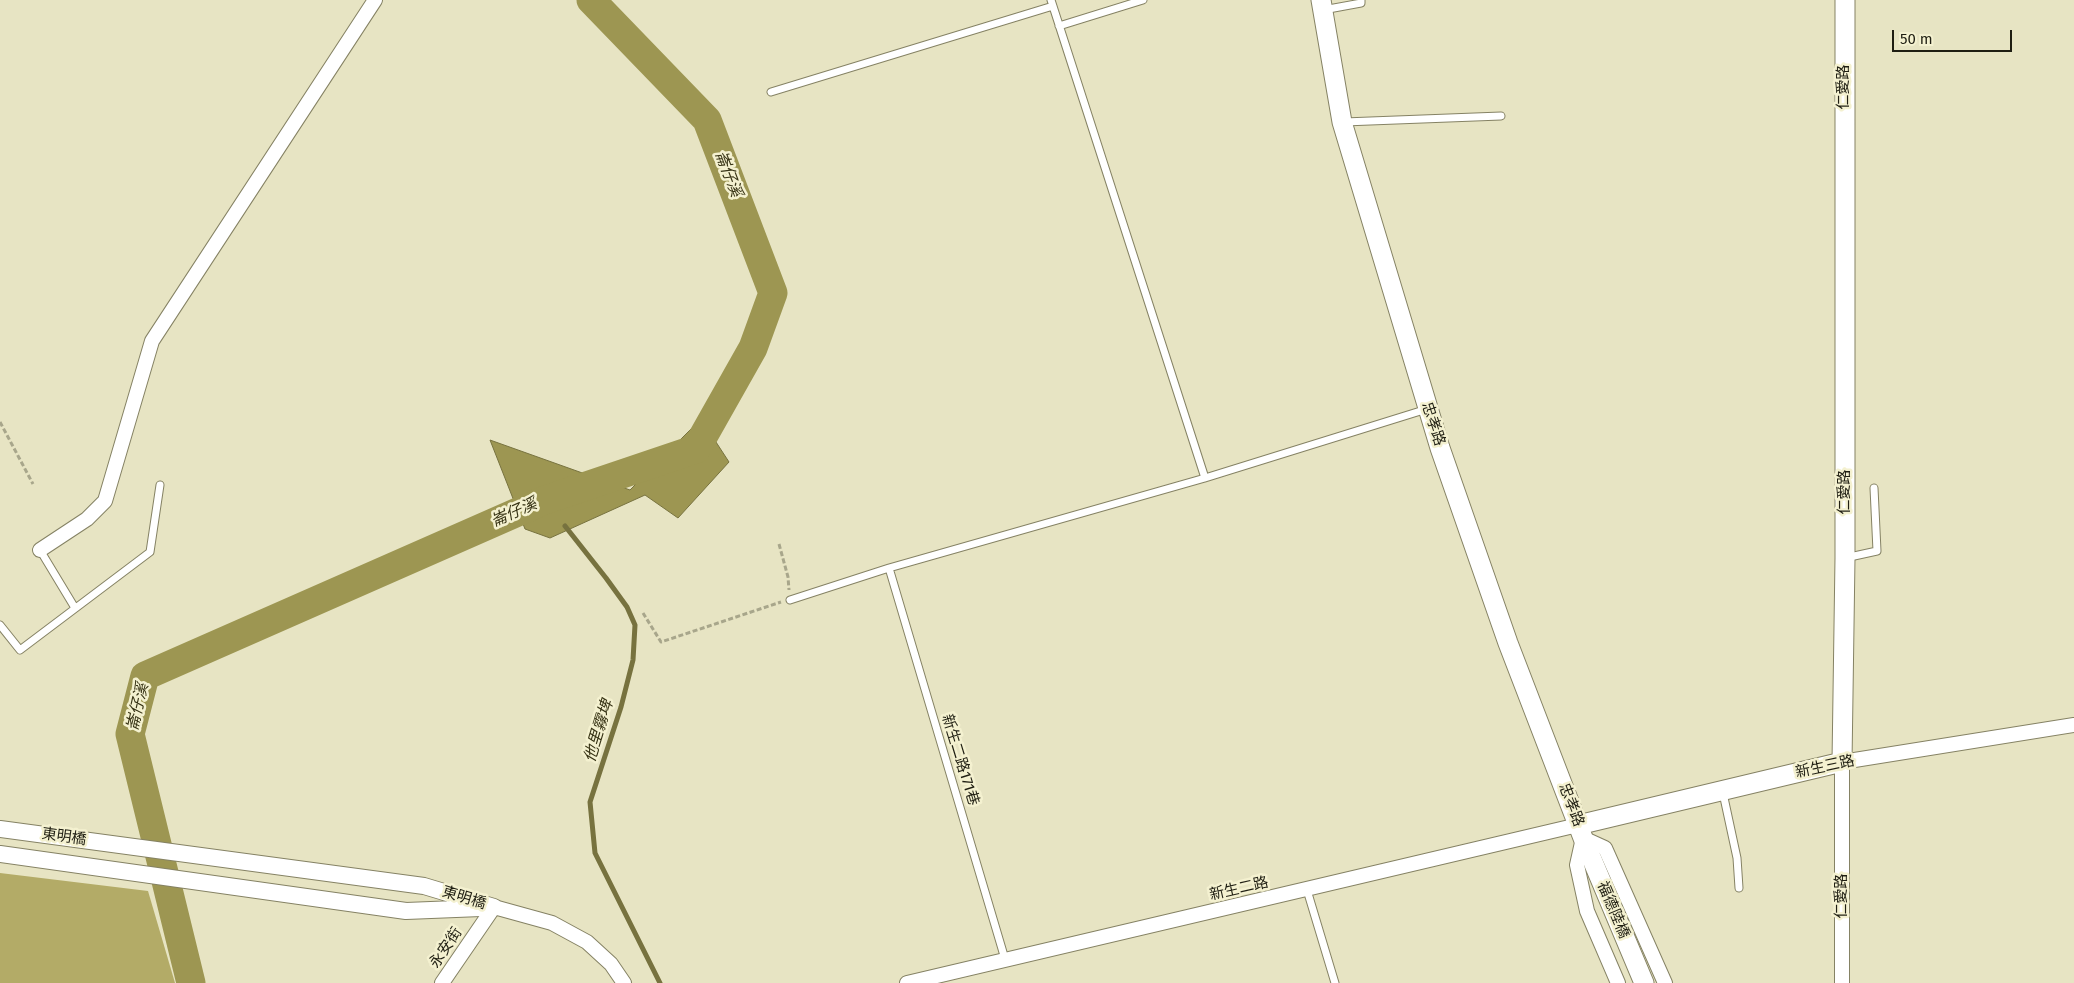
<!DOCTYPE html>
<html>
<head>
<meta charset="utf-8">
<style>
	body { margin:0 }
	#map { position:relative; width:2074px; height:983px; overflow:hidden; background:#e7e4c3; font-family:"Fira Sans",sans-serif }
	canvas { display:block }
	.scale { position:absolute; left:1892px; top:30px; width:120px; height:22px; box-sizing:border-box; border:2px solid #1f1e12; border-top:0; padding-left:6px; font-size:15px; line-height:18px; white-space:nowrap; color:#1f1e12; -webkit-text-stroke:4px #f4f1d0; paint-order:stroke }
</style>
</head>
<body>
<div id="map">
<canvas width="2074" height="983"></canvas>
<div class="scale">50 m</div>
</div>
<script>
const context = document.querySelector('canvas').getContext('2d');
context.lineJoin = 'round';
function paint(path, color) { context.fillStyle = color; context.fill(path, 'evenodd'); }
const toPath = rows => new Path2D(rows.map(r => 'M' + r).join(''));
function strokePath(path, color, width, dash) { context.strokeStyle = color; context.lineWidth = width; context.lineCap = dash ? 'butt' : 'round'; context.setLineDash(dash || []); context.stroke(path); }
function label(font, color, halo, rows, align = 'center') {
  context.font = font + ' "Fira Sans","Noto Sans TC",sans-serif'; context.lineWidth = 5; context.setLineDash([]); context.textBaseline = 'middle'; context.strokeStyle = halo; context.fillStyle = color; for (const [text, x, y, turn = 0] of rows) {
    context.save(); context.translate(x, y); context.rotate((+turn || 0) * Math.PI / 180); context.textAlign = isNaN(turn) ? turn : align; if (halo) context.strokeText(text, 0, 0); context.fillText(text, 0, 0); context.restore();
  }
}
paint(toPath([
	[0,873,148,891,175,983,0,983]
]), '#b3ab67');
const water = toPath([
	[701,419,729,462,678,518,645,495,550,538,525,529,490,440,630,490,701,419]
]);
paint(water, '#9d9652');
strokePath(water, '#77723f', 1);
strokePath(toPath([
	[565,526,606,578,627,607,635,625,633,660,621,707,590,802,595,853,660,983]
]), '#77723f', 5);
strokePath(toPath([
	[191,983,130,734,145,676,545,500,696,449,753,348,773,293,707,120,591,0]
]), '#9d9652', 29);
const service = toPath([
	[1051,0,1205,478],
	[1323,10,1361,3,1361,0],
	[1059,26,1143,0],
	[771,92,1053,6],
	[1344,122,1501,116],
	[40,550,75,608],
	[1845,558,1877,551,1874,488],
	[889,568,1005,959],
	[790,600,889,568,1205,478,1427,409],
	[0,625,20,650,150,552,160,485],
	[1723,793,1737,858,1739,888],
	[1307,890,1335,983]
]);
const minor = toPath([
	[40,550,87,519,105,501,152,341,375,0],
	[442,983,494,907,552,923,587,942,611,964,624,983],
	[907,983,1578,825],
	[1618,983,1587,911,1577,865,1583,838,1605,848,1665,983],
	[1842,983,1842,762,2074,725]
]);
const tertiary = toPath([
	[0,829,424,886,494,907],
	[0,854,406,911,481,908]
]);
const secondary = toPath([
	[1321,0,1342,122,1440,448,1508,643,1583,838,1644,983],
	[1578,825,1842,762,1845,558,1845,0]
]);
strokePath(service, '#858264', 9);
strokePath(minor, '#858264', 16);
strokePath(tertiary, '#858264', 18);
strokePath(secondary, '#858264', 21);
strokePath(toPath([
	[0,422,33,484],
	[779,544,788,577,789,590],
	[643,613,661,642,781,602]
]), '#a8a68b', 3, [5, 2.5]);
strokePath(service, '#fff', 7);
strokePath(minor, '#fff', 14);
strokePath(tertiary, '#fff', 16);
strokePath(secondary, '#fff', 19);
label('15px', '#1f1e12', '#f4f1d0', [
	["仁愛路",1844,87,-90],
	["忠孝路",1433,424,72],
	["仁愛路",1845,492,-90],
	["新生二路171巷",960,760,73],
	["新生三路",1825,767,-12],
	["忠孝路",1571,805,69],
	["東明橋",64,837,8],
	["新生二路",1239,889,-13],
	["仁愛路",1842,896,-90],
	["東明橋",464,898,17],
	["福德陸橋",1613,910,67],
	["永安街",446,948,-56]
]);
label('italic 16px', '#373315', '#f4f1d0', [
	["崙仔溪",728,174,69],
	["崙仔溪",514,513,-24],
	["崙仔溪",138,707,-77],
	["他里霧埤",599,731,-73]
]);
</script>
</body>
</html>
